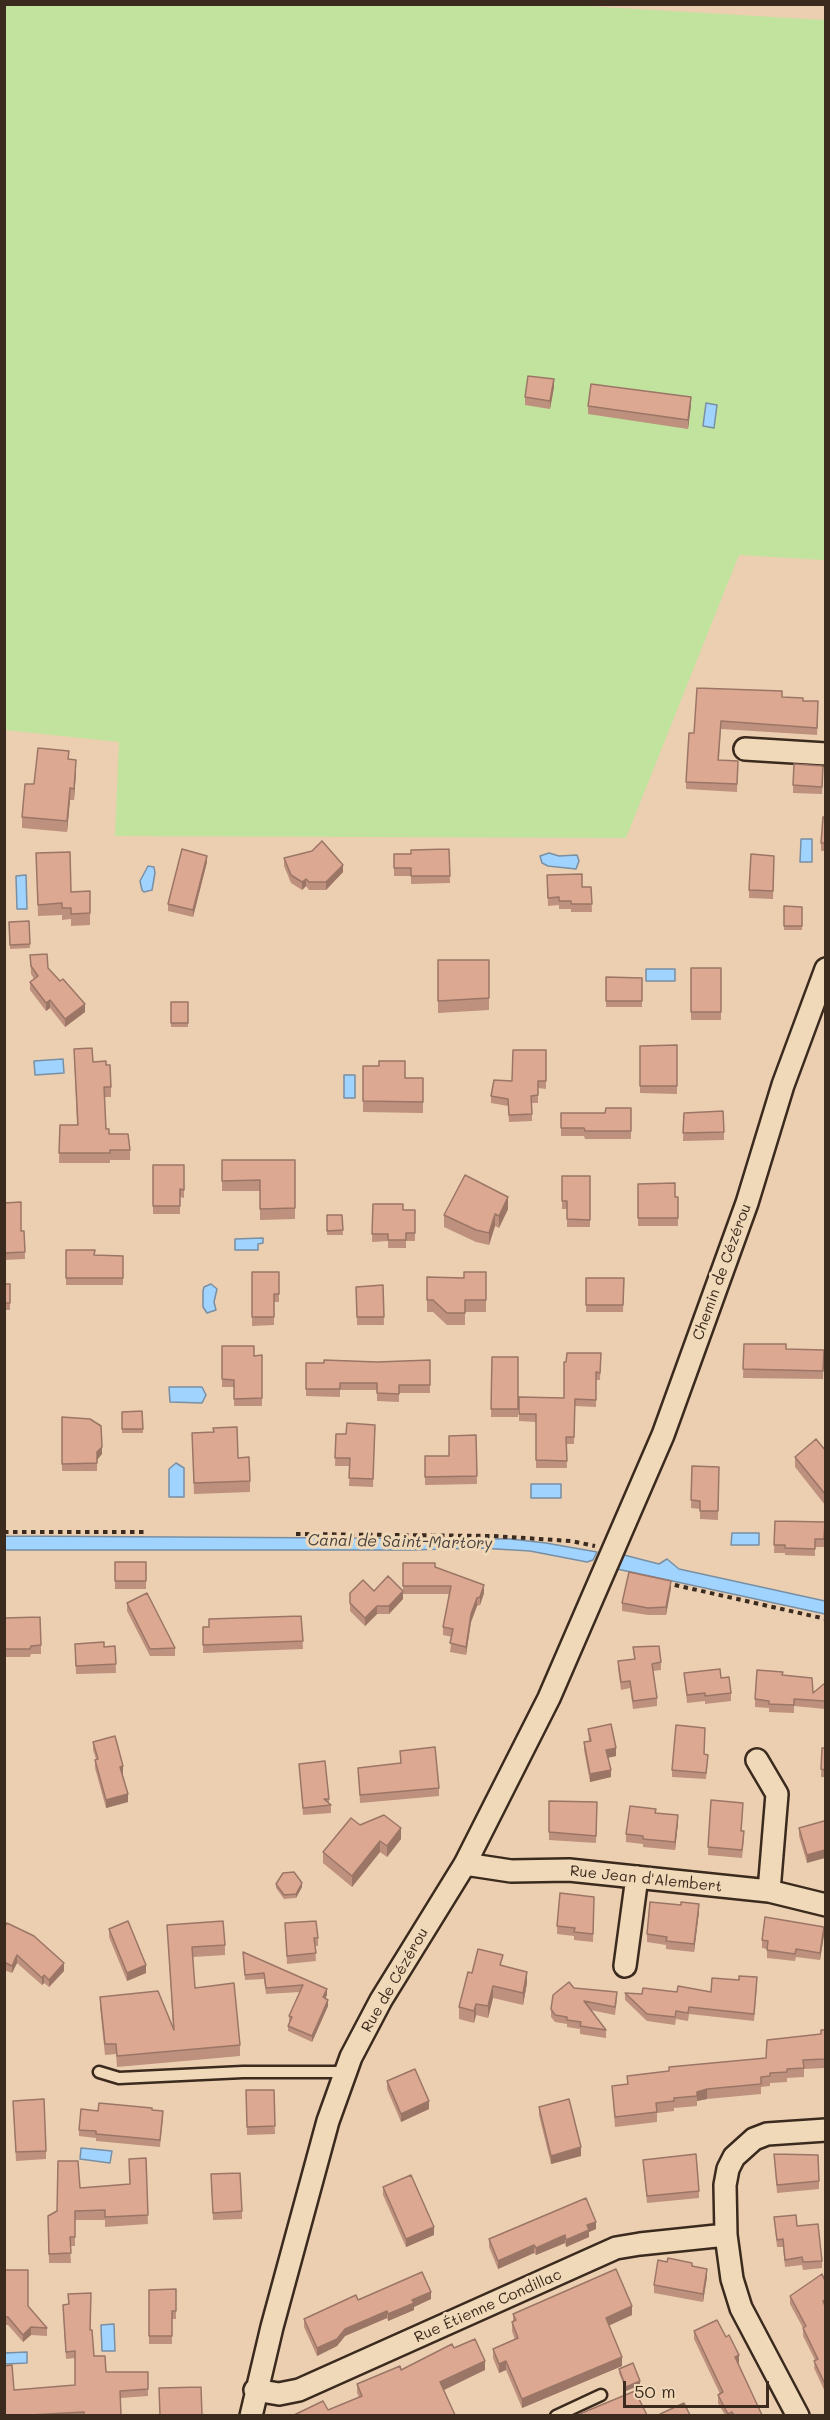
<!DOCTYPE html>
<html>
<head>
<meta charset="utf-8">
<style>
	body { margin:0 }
	#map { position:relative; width:830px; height:2420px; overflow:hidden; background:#eccfb1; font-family:Mali,sans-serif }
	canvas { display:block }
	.frame { position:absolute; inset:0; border:6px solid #3b2a1e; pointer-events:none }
	.scale { position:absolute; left:623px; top:2381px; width:146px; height:27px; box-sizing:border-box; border:3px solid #3b2a1e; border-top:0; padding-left:8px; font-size:18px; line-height:21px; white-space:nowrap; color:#3b2a1e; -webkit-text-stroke:4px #f0d9b9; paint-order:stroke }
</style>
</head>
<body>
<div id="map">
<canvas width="830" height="2420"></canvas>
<div class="frame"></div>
<div class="scale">50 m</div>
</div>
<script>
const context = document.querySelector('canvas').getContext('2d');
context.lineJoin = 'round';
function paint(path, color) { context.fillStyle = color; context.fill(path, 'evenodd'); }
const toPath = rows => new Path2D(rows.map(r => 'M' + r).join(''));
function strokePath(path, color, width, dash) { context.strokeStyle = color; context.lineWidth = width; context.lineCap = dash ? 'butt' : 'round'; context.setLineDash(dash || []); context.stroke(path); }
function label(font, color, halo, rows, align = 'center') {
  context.font = font + ' Mali,sans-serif'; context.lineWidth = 6; context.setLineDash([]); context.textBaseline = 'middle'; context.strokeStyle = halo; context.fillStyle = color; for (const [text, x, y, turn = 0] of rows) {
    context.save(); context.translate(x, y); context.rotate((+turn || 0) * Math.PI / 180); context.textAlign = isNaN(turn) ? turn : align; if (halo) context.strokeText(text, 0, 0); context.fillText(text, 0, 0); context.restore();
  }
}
paint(toPath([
	[552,4,825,20,825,560,739,555,626,838,115,836,119,742,5,730,4,5]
]), '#c1e39d');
const water = toPath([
	[706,403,717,405,714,428,703,426,706,403],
	[801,839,812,839,812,862,800,862,801,839],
	[549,853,559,856,577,855,579,861,576,869,548,866,542,863,540,856,549,853],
	[148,866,154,867,155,873,152,890,144,892,142,890,140,881,148,866],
	[26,875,27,909,17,909,16,876,26,875],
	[646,969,675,969,675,981,646,981,646,969],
	[63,1059,64,1073,35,1075,34,1061,63,1059],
	[344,1075,355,1075,355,1098,344,1098,344,1075],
	[263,1238,263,1243,258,1244,258,1250,235,1250,235,1239,263,1238],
	[211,1284,217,1289,214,1302,216,1310,207,1313,203,1307,203,1291,204,1287,211,1284],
	[169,1387,202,1387,206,1395,202,1403,170,1402,169,1387],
	[176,1463,184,1468,184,1497,169,1497,169,1469,176,1463],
	[531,1484,561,1484,561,1498,531,1498,531,1484],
	[732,1533,759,1533,759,1545,731,1545,732,1533],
	[4,1536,510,1539,546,1543,597,1552,593,1560,587,1562,530,1551,480,1548,411,1550,5,1550,4,1536],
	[624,1555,659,1564,667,1559,679,1569,825,1601,825,1614,617,1569,624,1555],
	[81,2148,112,2151,110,2163,80,2159,81,2148],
	[114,2324,115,2351,102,2351,101,2325,114,2324],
	[27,2352,27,2363,5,2364,5,2353,27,2352]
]);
paint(water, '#a0d3fe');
strokePath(water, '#788fa4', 1.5);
const lane = toPath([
	[99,2072,119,2078,243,2072,346,2072],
	[556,2416,601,2395]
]);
const street = toPath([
	[745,749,826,754],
	[757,1760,777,1794,769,1891],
	[465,1864,511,1871,569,1870,769,1891,826,1905],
	[625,1966,637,1877],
	[255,2390,279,2394,299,2390,616,2248,640,2244,726,2235],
	[251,2416,272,2327,328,2121,351,2057,381,2000,465,1864,549,1698,663,1435,747,1203,783,1085,826,969],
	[798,2416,741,2308,732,2279,726,2235,725,2185,728,2169,734,2157,754,2139,767,2134,826,2130]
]);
strokePath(lane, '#3b2a1e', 15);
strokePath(street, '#3b2a1e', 26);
strokePath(toPath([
	[4,1532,146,1532],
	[296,1534,493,1536,571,1541,595,1546],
	[666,1583,826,1619]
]), '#3b2a1e', 4, [4.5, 4.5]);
strokePath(lane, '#f0d9b9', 10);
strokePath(street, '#f0d9b9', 21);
paint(toPath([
	[554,387,550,409,525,405,525,397],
	[691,405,688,429,588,414,588,406],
	[782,697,803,701,818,709,817,735,721,729,719,760,738,761,737,792,686,789,686,782,694,733],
	[69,759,76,771,74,800,70,800,67,832,22,828,22,817,34,784],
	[823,766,822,794,793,793,793,785],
	[825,817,825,851,821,851,821,843],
	[449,849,450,883,411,884,411,876,394,876,394,854,411,854],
	[36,853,71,892,90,891,90,925,71,926,71,919,62,920,62,915,38,916],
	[774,856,773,899,749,898,749,890],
	[284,858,343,872,326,890,309,890,306,886,302,890,291,883,284,866],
	[207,862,193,917,168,911,168,904],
	[547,875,582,887,591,887,592,912,571,912,571,909,559,909,559,905,548,906],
	[784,906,802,907,802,930,784,930],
	[29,921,30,948,10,949,9,922],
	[30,955,48,968,85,1012,65,1027,50,1008,46,1011,30,990,30,982,34,979,31,974],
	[438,960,489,960,489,1010,438,1013],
	[691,968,721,968,721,1020,691,1020],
	[606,977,642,978,642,1007,606,1007],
	[171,1002,188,1002,188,1027,171,1027],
	[677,1045,677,1094,640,1093,640,1046],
	[74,1049,93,1062,106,1065,111,1087,111,1097,104,1097,106,1129,109,1134,130,1150,130,1160,110,1160,110,1163,59,1163,60,1125,77,1125],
	[546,1050,546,1089,538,1088,538,1103,532,1103,532,1121,509,1122,508,1106,491,1103,491,1096,512,1081],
	[363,1066,405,1078,423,1078,423,1113,363,1112],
	[631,1108,631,1139,585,1139,584,1136,561,1136,561,1113,605,1113],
	[684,1113,724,1132,724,1140,683,1141],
	[222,1160,295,1160,295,1219,260,1220,260,1191,222,1191],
	[153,1165,184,1165,184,1198,180,1197,180,1214,153,1214],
	[562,1176,590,1176,590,1227,567,1227,567,1209,562,1209],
	[638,1184,675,1197,678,1197,678,1226,638,1226],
	[4,1203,21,1231,24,1231,25,1259,4,1260],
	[373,1204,403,1210,415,1210,415,1241,406,1241,406,1248,388,1248,388,1241,372,1242],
	[508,1209,499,1228,495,1226,489,1245,476,1242,444,1227,444,1215],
	[327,1215,342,1215,343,1235,327,1235],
	[66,1250,94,1255,123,1256,123,1285,66,1285],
	[252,1272,279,1272,279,1302,274,1302,274,1325,252,1326],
	[486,1272,486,1312,465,1312,465,1325,447,1325,433,1312,427,1312,427,1277,464,1278],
	[586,1278,624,1278,623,1312,586,1312],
	[4,1284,10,1284,10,1310,4,1310],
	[383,1285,384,1325,357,1325,356,1287],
	[744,1344,786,1349,824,1350,823,1379,743,1378],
	[222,1346,254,1356,262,1355,262,1406,234,1406,234,1387,222,1387],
	[601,1353,600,1380,596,1380,596,1407,575,1406,574,1444,566,1444,567,1468,536,1468,536,1422,519,1421,519,1397,564,1398,566,1362],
	[492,1357,518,1357,518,1417,491,1417],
	[430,1360,430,1393,399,1393,399,1402,377,1401,377,1390,340,1390,340,1397,306,1396,306,1363,377,1362],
	[142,1411,143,1433,122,1433,122,1412],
	[62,1417,102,1454,97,1460,97,1471,62,1471],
	[375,1425,373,1487,349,1486,350,1466,335,1466,336,1434,346,1434],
	[214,1432,238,1458,250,1481,250,1492,194,1494,192,1433],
	[476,1435,477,1484,425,1485,425,1456,449,1456],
	[825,1450,825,1505,795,1467,795,1457],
	[692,1466,719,1467,718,1520,700,1519,700,1509,691,1508],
	[775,1521,825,1522,824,1547,815,1547,815,1556,785,1555,785,1553,774,1553],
	[115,1562,146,1562,146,1589,115,1589],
	[403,1563,435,1567,484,1593,480,1605,477,1606,471,1622,466,1655,450,1652,452,1637,443,1635,443,1627,449,1594,403,1594,403,1599,389,1614,377,1614,365,1626,350,1611,350,1593,374,1591,403,1591],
	[671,1588,666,1615,648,1615,622,1611,622,1603],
	[127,1603,175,1648,175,1656,150,1656,127,1611],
	[301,1616,303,1649,203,1653,203,1645,209,1627],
	[4,1618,41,1645,41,1654,31,1654,30,1657,5,1657],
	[75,1644,104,1647,115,1646,116,1673,76,1674],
	[633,1647,661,1662,661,1670,653,1671,657,1698,657,1706,633,1709,630,1688,621,1690,618,1669,618,1661,634,1659],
	[684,1673,721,1678,731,1693,731,1701,705,1704,705,1701,687,1703],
	[783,1675,813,1693,825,1683,825,1709,794,1706,794,1713,769,1712,769,1708,755,1707,755,1699],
	[588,1729,616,1756,608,1758,611,1777,590,1782,584,1750,584,1742,589,1741],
	[93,1742,123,1774,122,1774,128,1802,106,1808,95,1768,95,1760,96,1759,93,1750],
	[822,1748,825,1748,825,1777,821,1777],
	[400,1751,439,1788,439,1796,360,1803,358,1768,400,1763],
	[704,1754,708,1761,706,1779,672,1777,672,1770],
	[299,1764,329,1799,329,1804,331,1805,331,1813,303,1815],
	[549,1801,597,1802,596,1843,549,1840],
	[743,1811,741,1831,744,1839,742,1858,708,1855,708,1847],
	[656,1813,678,1823,675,1850,643,1847,643,1844,626,1842,626,1834],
	[825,1822,807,1863,799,1836,799,1828],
	[360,1825,401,1839,387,1857,380,1852,352,1887,323,1863,323,1852],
	[276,1884,302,1887,296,1898,284,1899,276,1888],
	[594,1897,593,1942,574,1940,574,1936,557,1934,557,1926],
	[699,1912,694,1952,666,1949,666,1945,647,1942,647,1934],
	[285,1923,318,1938,318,1946,315,1946,316,1961,287,1964],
	[167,1925,225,1945,225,1955,193,1957,195,1988,240,2045,240,2056,117,2067,116,2054,105,2055,100,2007,100,1997,173,2028],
	[4,1928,64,1971,49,1987,44,1983,42,1985,17,1963,12,1973,4,1970],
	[109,1929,146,1973,127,1981,109,1937],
	[824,1935,820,1960,796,1957,795,1961,767,1958,767,1949,762,1948,762,1940],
	[243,1952,327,1995,325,1998,328,2006,312,2042,288,2031,288,2026,290,2022,289,2022,289,2016,300,1992,266,1994,264,1979,245,1980],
	[503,1966,527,1983,523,2005,493,1998,488,2018,476,2015,474,2023,459,2019,459,2007,472,1973],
	[757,1985,754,2021,689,2014,688,2021,676,2019,675,2025,647,2021,625,2000,625,1993,642,1994,711,1992],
	[574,1988,617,1999,615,2015,590,2010,606,2030,606,2038,580,2034,580,2029,567,2027,567,2024,555,2022,551,2017,551,2009],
	[825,2030,825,2068,804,2069,804,2077,787,2078,787,2082,770,2083,770,2086,761,2087,761,2094,707,2099,697,2101,697,2106,674,2108,674,2111,657,2113,657,2122,615,2127,612,2086,627,2084,627,2076,669,2071,669,2067,766,2058,821,2034],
	[387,2081,429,2109,401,2122,387,2089],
	[246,2090,274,2090,275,2134,247,2135],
	[13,2101,46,2151,46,2159,16,2161],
	[539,2107,581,2156,551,2164,539,2115],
	[152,2110,163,2118,160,2147,96,2141,96,2138,79,2136,79,2130,98,2111],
	[774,2154,819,2181,819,2189,777,2193],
	[146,2158,148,2224,105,2227,105,2220,75,2220,75,2246,70,2246,71,2263,49,2263,48,2216,57,2211,80,2188,129,2184],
	[643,2160,699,2191,699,2198,647,2203],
	[211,2174,242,2211,242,2219,213,2220],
	[383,2187,434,2235,406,2247,383,2195],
	[774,2217,797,2226,822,2261,822,2268,803,2270,802,2265,785,2267,783,2247,777,2247],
	[596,2229,589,2232,589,2237,566,2247,565,2243,536,2255,534,2253,498,2269,489,2247,489,2239],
	[692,2266,707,2277,703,2302,654,2293,654,2285],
	[4,2270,28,2307,47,2328,47,2336,31,2335,23,2342,8,2325,4,2325],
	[825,2281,825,2392,814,2368,815,2360,803,2336,803,2328,790,2304,790,2296],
	[176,2289,176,2319,172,2319,172,2344,149,2344,149,2290],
	[68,2294,90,2330,94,2356,106,2372,148,2372,148,2396,121,2398,121,2415,4,2415,14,2390,75,2385,75,2358,66,2359,63,2312,68,2304],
	[431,2299,414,2307,414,2310,388,2321,387,2318,345,2336,337,2346,317,2356,304,2327,304,2319,358,2300],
	[513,2314,632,2315,609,2325,622,2366,522,2408,506,2370,499,2373,493,2358,493,2349,515,2340,512,2331,512,2322,513,2321],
	[694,2331,739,2363,738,2363,762,2415,725,2415,718,2403,718,2395,720,2394,694,2339],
	[454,2348,485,2370,328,2410,359,2397,357,2393,357,2384,401,2370],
	[619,2369,640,2385,626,2391,619,2373]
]), '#be907e');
paint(toPath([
	[554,379,554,387,550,409,550,401],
	[691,397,691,405,688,429,688,420],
	[76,760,76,771,74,800,74,789],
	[70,788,70,800,67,832,67,821],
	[207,856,207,862,193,917,193,910],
	[343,865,343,872,326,890,326,882],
	[306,879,306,886,302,890,302,882],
	[50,1000,50,1008,46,1011,46,1003],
	[85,1004,85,1012,65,1027,65,1019],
	[508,1197,508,1209,499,1228,499,1216],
	[495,1214,495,1226,489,1245,489,1233],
	[102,1447,102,1454,97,1460,97,1452],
	[671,1581,671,1588,666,1615,666,1607],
	[484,1585,484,1593,480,1605,480,1597],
	[403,1591,403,1599,389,1614,389,1606],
	[477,1598,477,1606,471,1622,466,1655,466,1647,471,1614],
	[377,1606,377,1614,365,1626,365,1618],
	[616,1748,616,1756,606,1758,606,1750],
	[123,1766,123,1774,120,1775,120,1767],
	[611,1770,611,1777,590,1782,590,1774],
	[128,1794,128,1802,106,1808,106,1800],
	[678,1815,678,1823,675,1850,675,1842],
	[401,1828,401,1839,387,1857,387,1846],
	[380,1841,380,1852,352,1887,352,1876],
	[825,1850,825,1858,807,1863,807,1855],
	[302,1883,302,1887,296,1898,296,1894],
	[699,1904,699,1912,694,1952,694,1944],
	[824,1927,824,1935,820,1960,820,1953],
	[17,1955,17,1963,12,1973,12,1966],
	[64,1963,64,1971,49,1987,49,1980],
	[146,1965,146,1973,127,1981,127,1973],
	[527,1972,527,1983,523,2005,523,1993],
	[44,1975,44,1983,42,1985,42,1978],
	[493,1986,493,1998,488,2018,488,2006],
	[327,1989,327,1995,323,2003,323,1997],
	[328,2000,328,2006,312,2042,312,2036],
	[476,2004,476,2015,474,2023,474,2011],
	[707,2089,707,2099,697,2101,697,2092],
	[429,2101,429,2109,401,2122,401,2114],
	[581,2147,581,2156,551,2164,551,2156],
	[596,2222,596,2229,589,2232,589,2237,566,2247,566,2240,587,2225],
	[434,2227,434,2235,406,2247,406,2239],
	[565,2235,565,2243,536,2255,536,2248],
	[534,2245,534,2253,498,2269,498,2261],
	[707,2269,707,2277,703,2302,703,2294],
	[431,2292,431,2299,414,2307,414,2310,388,2321,388,2314,412,2300],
	[632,2306,632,2315,606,2327,606,2318],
	[387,2311,387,2318,345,2336,337,2346,317,2356,317,2348,345,2329],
	[31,2327,31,2335,23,2342,23,2335],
	[739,2355,739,2363,735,2365,735,2357],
	[622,2357,622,2366,522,2408,522,2399],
	[485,2361,485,2370,440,2392,440,2382],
	[506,2361,506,2370,499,2373,499,2364],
	[640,2381,640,2385,626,2391,626,2387]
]), '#9b7666');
const building = toPath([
	[528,376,554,379,550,401,525,397,528,376],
	[591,384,691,397,688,420,588,406,591,384],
	[697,688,782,691,782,697,803,698,803,701,818,701,817,728,721,721,718,760,738,761,737,784,686,782,689,733,694,733,697,688],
	[38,748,69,751,68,759,76,760,74,789,70,788,67,821,22,817,25,784,34,784,38,748],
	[794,764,823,766,822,787,793,785,794,764],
	[823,817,825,817,825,843,821,843,823,817],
	[322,841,343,865,326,882,309,882,306,879,302,882,291,875,284,858,312,851,322,841],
	[182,849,207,856,193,910,168,904,182,849],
	[449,849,450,876,411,876,411,868,394,868,394,854,411,854,411,850,449,849],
	[70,852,71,892,90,891,90,913,71,914,71,908,62,908,62,903,38,905,36,853,70,852],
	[751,854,774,856,773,891,749,890,751,854],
	[582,874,582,887,591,887,592,904,571,904,571,901,559,901,559,897,548,898,547,875,582,874],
	[784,906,802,907,802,926,784,926,784,906],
	[29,921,30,944,10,945,9,922,29,921],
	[47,954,48,968,60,981,63,979,85,1004,65,1019,50,1000,46,1003,30,982,38,976,31,966,30,955,47,954],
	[438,960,489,960,489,998,438,1001,438,960],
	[691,968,721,968,721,1012,691,1012,691,968],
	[606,977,642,978,642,1001,606,1001,606,977],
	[171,1002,188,1002,188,1023,171,1023,171,1002],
	[677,1045,677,1086,640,1086,640,1046,677,1045],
	[92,1048,93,1062,106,1061,106,1065,110,1065,111,1087,104,1087,106,1129,109,1129,109,1134,128,1134,130,1150,110,1150,110,1153,59,1153,60,1125,78,1125,74,1049,92,1048],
	[513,1050,546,1050,546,1081,538,1081,538,1095,531,1096,532,1114,509,1115,508,1099,491,1096,494,1080,512,1081,513,1050],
	[379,1061,405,1061,405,1078,423,1078,423,1102,363,1101,363,1066,379,1066,379,1061],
	[606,1108,631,1108,631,1131,585,1131,584,1128,561,1128,561,1113,605,1113,606,1108],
	[723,1111,724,1132,683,1133,684,1113,723,1111],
	[222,1160,295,1160,295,1208,260,1209,260,1180,222,1181,222,1160],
	[153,1165,184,1165,184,1190,180,1189,180,1206,153,1206,153,1165],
	[465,1175,508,1197,499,1216,495,1214,489,1233,476,1230,444,1215,465,1175],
	[562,1176,590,1176,590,1220,567,1219,567,1201,562,1201,562,1176],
	[675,1183,675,1197,678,1197,678,1218,638,1218,638,1184,675,1183],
	[21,1202,21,1231,24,1231,25,1252,4,1253,4,1203,21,1202],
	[373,1204,403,1204,403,1210,415,1210,415,1233,406,1233,406,1240,388,1240,388,1234,372,1234,373,1204],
	[327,1215,342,1215,343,1230,327,1231,327,1215],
	[66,1250,95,1250,94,1255,123,1256,123,1278,66,1278,66,1250],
	[252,1272,279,1272,279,1294,274,1294,274,1317,252,1317,252,1272],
	[464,1272,486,1272,486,1300,465,1300,465,1313,447,1313,433,1300,427,1300,427,1277,464,1278,464,1272],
	[586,1278,624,1278,623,1305,586,1305,586,1278],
	[4,1284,10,1284,10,1303,4,1303,4,1284],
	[383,1285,384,1317,357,1317,356,1287,383,1285],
	[744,1344,786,1344,786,1349,824,1350,823,1371,743,1369,744,1344],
	[222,1346,254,1346,254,1356,262,1355,262,1398,234,1399,234,1380,222,1379,222,1346],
	[567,1353,601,1353,600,1373,596,1372,596,1400,575,1399,574,1437,566,1437,567,1461,536,1460,536,1414,519,1414,519,1397,564,1398,564,1362,566,1362,567,1353],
	[492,1357,518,1357,518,1409,491,1409,492,1357],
	[324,1360,377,1362,430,1360,430,1385,399,1385,399,1394,377,1393,377,1383,340,1383,340,1389,306,1389,306,1363,324,1363,324,1360],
	[142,1411,143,1429,122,1429,122,1412,142,1411],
	[62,1417,90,1419,101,1426,102,1447,97,1452,97,1463,62,1464,62,1417],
	[347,1423,375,1425,373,1479,349,1478,350,1458,335,1458,336,1434,346,1434,347,1423],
	[237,1427,238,1458,249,1457,250,1481,194,1483,192,1433,214,1432,213,1428,237,1427],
	[476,1435,477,1476,425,1477,425,1456,449,1456,449,1436,476,1435],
	[816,1439,825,1450,825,1494,795,1457,816,1439],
	[692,1466,719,1467,718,1511,700,1511,700,1501,691,1500,692,1466],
	[775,1521,825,1522,824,1539,815,1539,815,1549,785,1548,785,1545,774,1545,775,1521],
	[115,1562,146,1562,146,1581,115,1581,115,1562],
	[403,1563,435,1563,435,1567,484,1585,480,1597,477,1598,471,1614,466,1647,450,1643,453,1629,443,1627,451,1586,403,1586,403,1563],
	[629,1572,671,1581,666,1607,648,1608,622,1603,629,1572],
	[388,1576,403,1591,389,1606,377,1606,365,1618,350,1603,350,1593,363,1580,374,1591,388,1576],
	[147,1593,175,1648,150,1649,127,1603,147,1593],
	[301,1616,303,1641,203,1645,203,1627,209,1627,209,1619,301,1616],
	[40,1617,41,1645,31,1646,30,1649,5,1649,4,1618,40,1617],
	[104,1642,104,1647,115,1646,116,1664,76,1666,75,1644,104,1642],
	[659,1646,661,1662,652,1664,657,1698,633,1701,630,1681,621,1682,618,1661,635,1659,633,1647,659,1646],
	[720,1669,721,1678,729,1677,731,1693,705,1696,705,1693,687,1695,684,1673,720,1669],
	[757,1670,783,1672,782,1675,812,1678,813,1693,825,1683,825,1701,794,1699,794,1705,769,1704,769,1701,755,1699,757,1670],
	[611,1724,616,1748,606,1750,611,1770,590,1774,584,1742,591,1741,588,1729,611,1724],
	[676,1725,705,1728,704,1754,708,1755,706,1773,672,1770,676,1725],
	[115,1736,123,1766,120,1767,128,1794,106,1800,95,1760,98,1759,93,1742,115,1736],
	[435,1747,439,1788,360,1795,358,1768,401,1763,400,1751,435,1747],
	[822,1748,825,1748,825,1770,821,1769,822,1748],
	[325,1761,329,1799,324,1799,331,1805,303,1808,299,1764,325,1761],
	[711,1800,743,1803,741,1831,744,1831,742,1850,708,1847,711,1800],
	[549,1801,597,1802,596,1836,549,1832,549,1801],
	[630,1806,656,1809,655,1813,678,1815,675,1842,643,1839,643,1836,626,1834,630,1806],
	[384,1815,401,1828,387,1846,380,1841,352,1876,323,1852,351,1818,360,1825,384,1815],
	[824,1821,825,1822,825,1850,807,1855,799,1828,824,1821],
	[294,1872,302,1883,296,1894,284,1895,276,1884,283,1873,294,1872],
	[560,1893,594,1897,593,1934,574,1932,575,1928,557,1926,560,1893],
	[650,1902,681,1905,681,1902,699,1904,694,1944,666,1941,667,1937,647,1934,650,1902],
	[765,1917,824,1927,820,1953,796,1949,795,1954,767,1950,768,1941,762,1940,765,1917],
	[128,1921,146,1965,127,1973,109,1929,128,1921],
	[223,1921,225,1945,192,1947,195,1988,234,1983,240,2045,117,2056,116,2044,105,2044,100,1997,158,1991,174,2030,167,1925,223,1921],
	[316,1921,318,1938,314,1938,316,1953,287,1956,285,1923,316,1921],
	[7,1923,34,1936,64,1963,49,1980,44,1975,42,1978,17,1955,12,1966,4,1962,4,1928,7,1923],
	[478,1949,503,1955,500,1965,527,1972,523,1993,493,1986,488,2006,476,2004,474,2011,459,2007,468,1972,472,1973,478,1949],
	[243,1952,327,1989,323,1997,328,2000,312,2036,288,2026,292,2017,289,2016,303,1985,266,1988,264,1973,245,1975,243,1952],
	[739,1976,757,1977,754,2014,689,2007,688,2013,676,2011,675,2017,647,2014,625,1993,642,1994,643,1988,677,1992,678,1986,711,1992,712,1978,739,1980,739,1976],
	[569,1982,574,1988,617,1992,615,2007,584,2001,606,2030,580,2026,581,2022,567,2020,567,2017,555,2015,551,2009,553,1995,569,1982],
	[821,2030,825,2030,825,2059,803,2060,804,2068,787,2069,787,2072,770,2073,770,2076,761,2077,761,2084,707,2089,697,2092,697,2096,674,2098,674,2101,656,2103,657,2112,615,2117,612,2086,628,2084,627,2076,669,2071,669,2067,766,2058,767,2040,821,2034,821,2030],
	[415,2069,429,2101,401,2114,387,2081,415,2069],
	[246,2090,274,2090,275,2126,247,2127,246,2090],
	[44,2099,46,2151,16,2152,13,2101,44,2099],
	[569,2099,581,2147,551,2156,539,2107,569,2099],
	[99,2103,152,2108,152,2110,163,2111,160,2140,96,2134,96,2131,79,2130,81,2109,98,2111,99,2103],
	[696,2154,699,2191,647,2196,643,2160,696,2154],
	[774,2154,818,2155,819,2181,777,2185,774,2154],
	[146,2158,148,2215,105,2217,105,2210,75,2211,75,2237,70,2237,71,2253,49,2254,48,2216,57,2211,58,2161,78,2161,80,2188,130,2184,129,2159,146,2158],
	[240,2173,242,2211,213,2213,211,2174,240,2173],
	[411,2175,434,2227,406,2239,383,2187,411,2175],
	[586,2198,596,2222,587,2225,589,2230,566,2240,565,2235,536,2248,534,2245,498,2261,489,2239,586,2198],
	[796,2215,797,2226,818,2224,822,2261,803,2262,802,2257,785,2260,783,2239,777,2240,774,2217,796,2215],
	[668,2258,692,2263,692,2266,707,2269,703,2294,654,2285,658,2260,667,2262,668,2258],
	[616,2269,632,2306,606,2318,622,2357,522,2399,506,2361,499,2364,493,2349,518,2338,512,2322,516,2320,513,2314,616,2269],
	[4,2270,28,2270,28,2306,47,2328,31,2327,23,2335,8,2317,4,2317,4,2270],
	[422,2272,431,2292,412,2300,414,2303,388,2314,387,2311,345,2329,337,2339,317,2348,304,2319,356,2295,358,2300,422,2272],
	[822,2274,825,2281,825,2300,823,2301,825,2306,825,2384,814,2361,818,2359,803,2328,806,2326,790,2296,822,2274],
	[176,2289,176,2311,172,2311,172,2336,149,2336,149,2290,176,2289],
	[91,2293,90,2330,92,2330,94,2356,105,2356,106,2372,148,2372,148,2389,120,2391,121,2415,84,2415,84,2412,30,2415,4,2415,4,2366,12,2365,14,2390,75,2385,75,2351,66,2352,63,2305,69,2304,68,2294,91,2293],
	[717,2320,726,2337,729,2335,739,2355,735,2357,762,2415,734,2415,732,2412,728,2414,718,2395,723,2392,694,2331,717,2320],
	[475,2339,485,2361,440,2382,455,2415,294,2415,323,2401,328,2410,362,2396,357,2384,400,2366,401,2370,452,2344,454,2348,475,2339],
	[633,2363,640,2381,626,2387,619,2369,633,2363],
	[201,2387,202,2415,160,2415,159,2388,201,2387],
	[635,2391,647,2415,577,2415,635,2391],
	[684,2403,690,2415,661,2415,660,2414,684,2403]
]);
paint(building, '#dda892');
strokePath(building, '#9b7666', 1.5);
label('15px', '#3b2a1e', '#f0d9b9', [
	["Chemin de Cézérou",722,1272,-70],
	["Rue Jean d'Alembert",646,1879,6],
	["Rue de Cézérou",395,1980,-60],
	["Rue Étienne Condillac",488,2306,-24]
]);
label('italic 16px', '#4a4340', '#f0d9b9', [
	["Canal de Saint-Martory",400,1542,1]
]);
</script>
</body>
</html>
